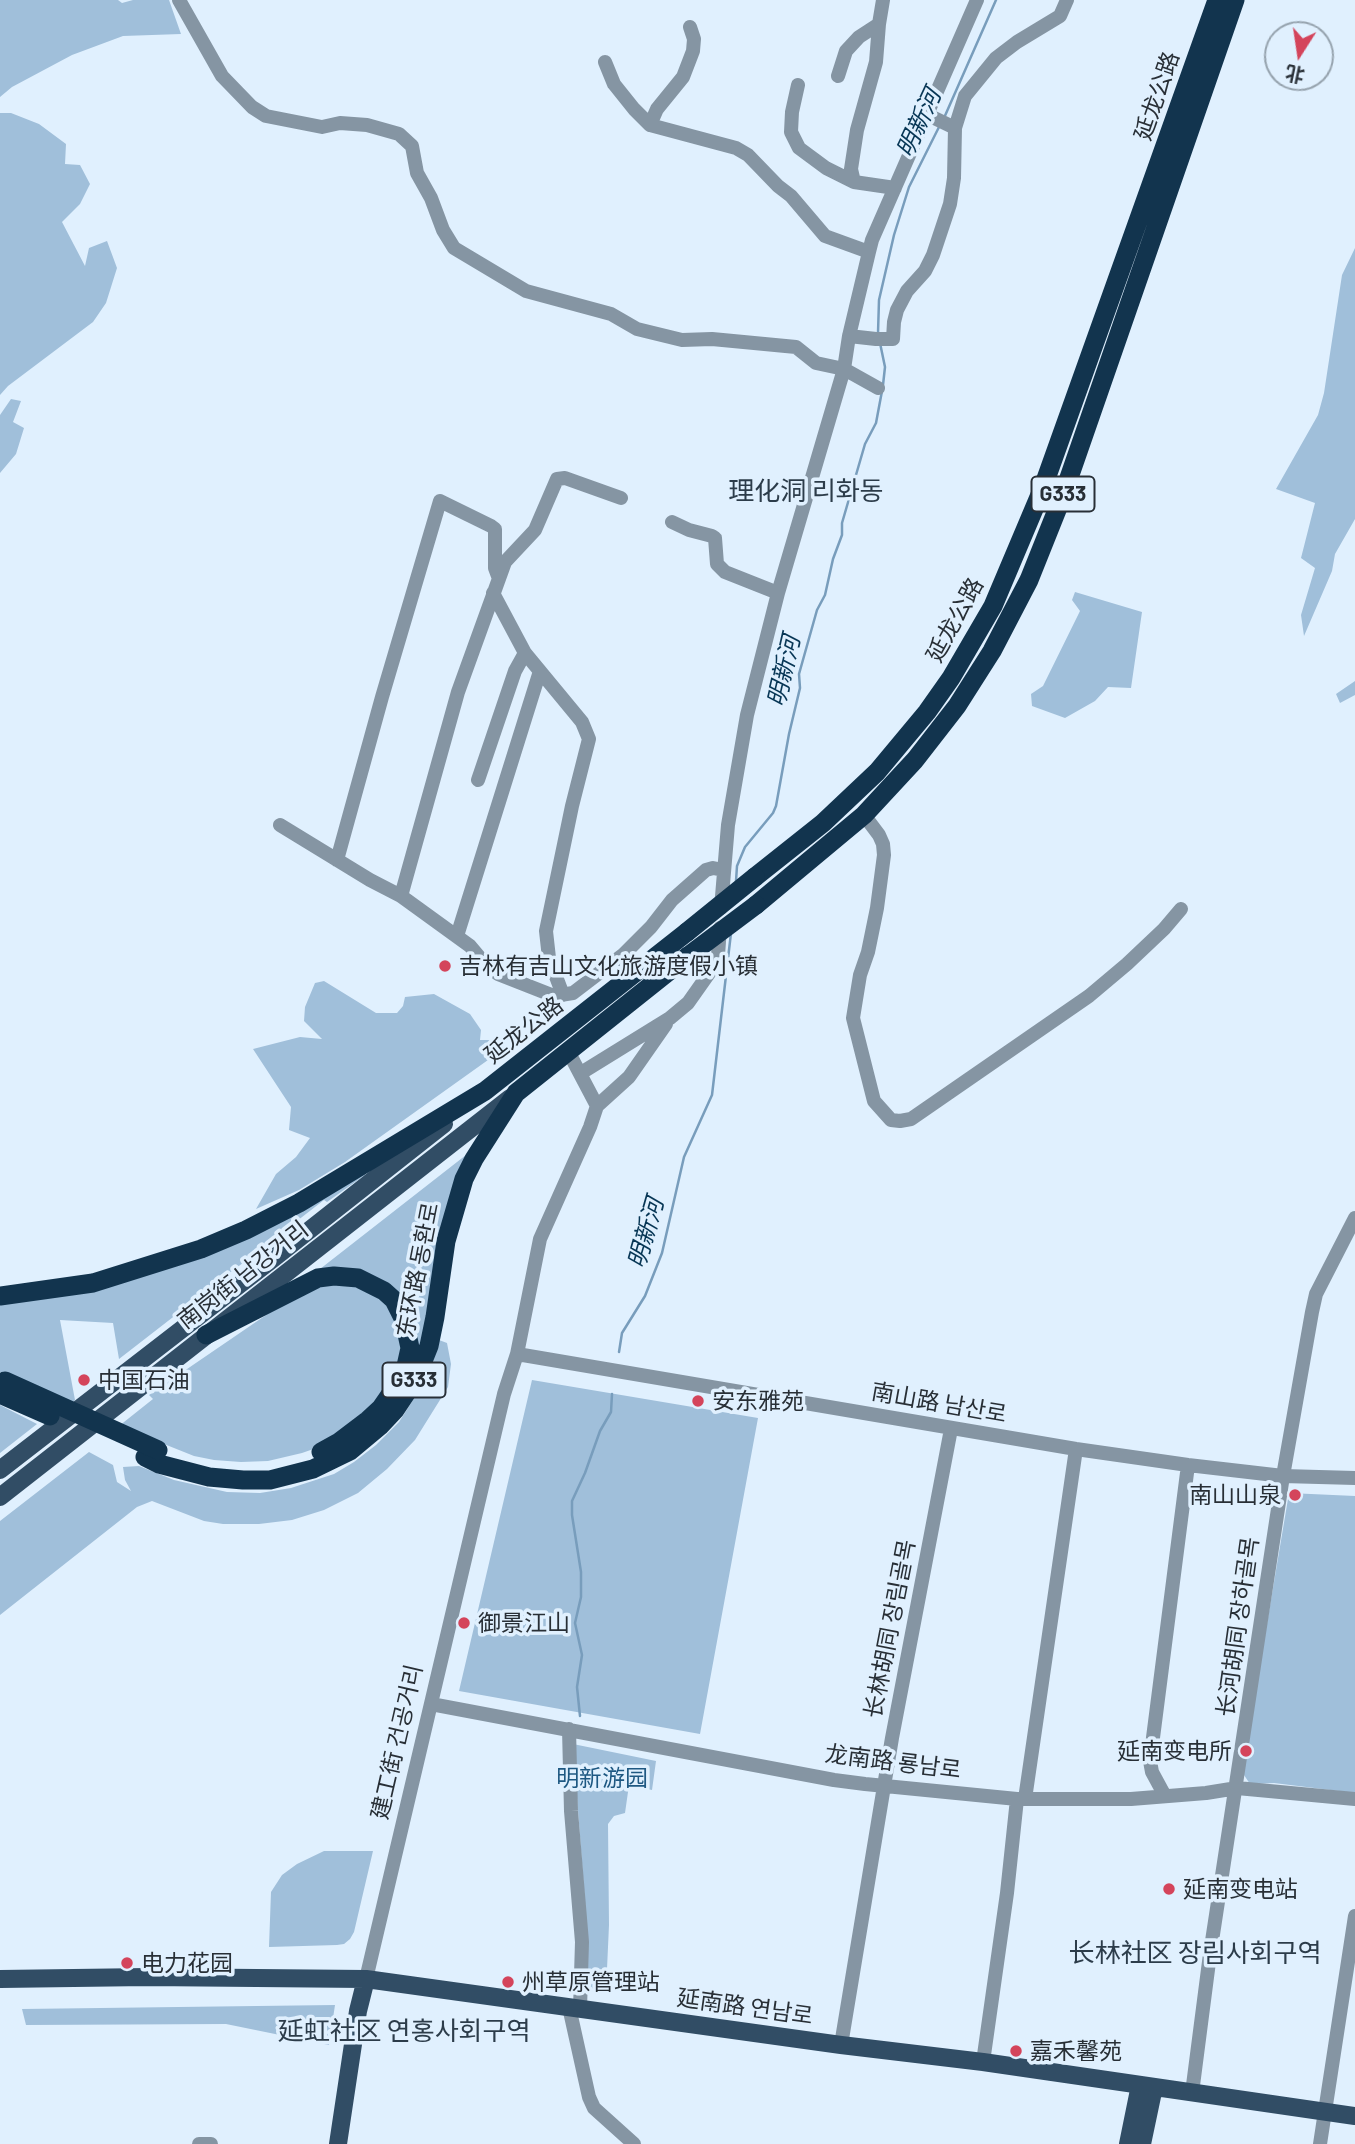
<!DOCTYPE html>
<html>
<head>
<meta charset="utf-8">
<style>
	body { margin:0 }
	#map { position:relative; width:1355px; height:2144px; overflow:hidden; background:#e0f0fe; font-family:Barlow,"Noto Sans SC",sans-serif }
	canvas { display:block }
	.north { position:absolute; left:1264px; top:21px; width:70px; height:70px; box-sizing:border-box; background:#e0f0fe; border:2px solid #96a3ae; border-radius:50%; rotate:192deg; font-size:19px; font-weight:700; line-height:28px; text-align:center; color:#282f36 }
	.north::after { content:''; display:block; margin:auto; width:24px; height:32px; background:#d4445b; clip-path:polygon(50% 0,100% 100%,50% 72%,0 100%) }
</style>
</head>
<body>
<div id="map">
<canvas width="1355" height="2144"></canvas>
<div class="north">北</div>
</div>
<script>
const context = document.querySelector('canvas').getContext('2d');
context.lineJoin = 'round';
function paint(path, color) { context.fillStyle = color; context.fill(path, 'evenodd'); }
const toPath = rows => new Path2D(rows.map(r => 'M' + r).join(''));
function strokePath(path, color, width, dash) { context.strokeStyle = color; context.lineWidth = width; context.lineCap = dash ? 'butt' : 'round'; context.setLineDash(dash || []); context.stroke(path); }
function label(font, color, halo, rows, align = 'center') {
  context.font = font + ' Barlow,"Noto Sans SC","Noto Sans KR",sans-serif'; context.lineWidth = 7; context.setLineDash([]); context.textBaseline = 'middle'; context.strokeStyle = halo; context.fillStyle = color; for (const [text, x, y, turn = 0] of rows) {
    context.save(); context.translate(x, y); context.rotate((+turn || 0) * Math.PI / 180); context.textAlign = isNaN(turn) ? turn : align; if (halo) context.strokeText(text, 0, 0); context.fillText(text, 0, 0); context.restore();
  }
}
paint(toPath([
	[0,0,118,0,122,3,133,0,169,0,181,34,123,36,72,55,12,87,0,97],
	[0,113,11,113,39,124,66,144,65,164,80,165,90,184,80,204,62,222,85,266,89,248,107,241,117,268,106,303,93,322,8,386,0,395],
	[1355,248,1355,519,1335,554,1332,571,1304,636,1301,615,1315,568,1301,558,1315,503,1276,489,1318,415,1324,393,1342,275],
	[11,399,21,401,13,422,24,428,16,454,0,473,0,415],
	[1075,592,1142,612,1131,688,1108,687,1095,701,1065,718,1032,706,1031,694,1043,686,1080,611,1072,600],
	[1355,681,1355,695,1340,703,1336,694],
	[324,981,376,1013,397,1013,403,1006,405,997,434,994,470,1014,481,1030,480,1040,495,1040,502,1050,345,1162,299,1190,256,1209,276,1174,296,1157,310,1138,289,1130,291,1107,253,1049,300,1037,322,1039,304,1021,305,1007,315,983],
	[466,1155,423,1347,417,1347,401,1302,320,1269],
	[368,1168,365,1175,327,1202,324,1200,119,1359,113,1323,60,1320,75,1400,71,1404,0,1372,0,1304,95,1289],
	[324,1283,357,1285,383,1297,402,1335,399,1365,381,1398,322,1446,302,1453,268,1461,241,1462,214,1460,194,1456,119,1426,153,1399,149,1395,272,1311],
	[439,1340,447,1343,451,1364,448,1387,415,1440,387,1469,358,1493,324,1510,292,1520,259,1524,223,1524,204,1521,152,1501,137,1507,0,1615,0,1521,89,1452,113,1465,117,1482,131,1491,125,1480,123,1467,139,1466,174,1480,227,1492,260,1493,291,1488,334,1474,354,1462,376,1445,399,1422,424,1383],
	[532,1380,758,1418,700,1734,459,1691],
	[0,1405,37,1424,0,1453],
	[1289,1493,1355,1496,1355,1793,1274,1783,1250,1784,1242,1772],
	[573,1744,656,1761,652,1790,629,1785,625,1813,614,1816,608,1824,609,1925,606,1991,585,1988,587,1929],
	[324,1851,373,1851,354,1932,350,1939,344,1944,337,1945,269,1947,271,1892,282,1875,297,1864],
	[335,2005,329,2045,226,2024,26,2025,22,2009]
]), '#a0bfda');
strokePath(toPath([
	[944,118,996,0],
	[878,333,879,300,894,235,909,187,939,127],
	[880,343,885,367,883,385],
	[736,881,737,866,745,847,773,813,776,806,789,734,800,688,799,674,817,610,825,595,833,559,842,535,842,523,865,444,876,423,882,391],
	[619,1352,622,1333,645,1296,662,1253,684,1157,712,1095,731,933],
	[580,1716,577,1687,582,1655,575,1623,581,1597,581,1572,572,1515,572,1501,585,1473,600,1431,611,1412,612,1394]
]), '#789dbc', 2.5);
strokePath(toPath([
	[179,0,222,76,252,107,266,116,322,127,340,123,367,125,399,134,412,146,417,173,431,198,443,230,454,248,526,291,611,314,637,329,682,340,712,339,796,347,816,363,844,369,878,388],
	[883,0,879,24,876,62,857,130,851,169,854,182,895,188],
	[605,62,614,84,634,109,650,125,736,148,748,155,778,186,791,196,825,236,869,252],
	[838,76,846,51,859,37,879,24],
	[798,85,792,112,791,132,799,148,826,168,854,182],
	[928,115,955,128],
	[650,125,657,109,683,77,693,51,694,39,690,27],
	[849,336,876,339,893,339,894,322,897,310,907,291,925,271,933,255,950,204,954,178,955,128,965,96,996,58,1017,42,1060,16,1067,0],
	[672,522,689,530,712,536,715,538,717,564,725,572,778,593],
	[493,593,525,653,582,722,589,739,572,806,546,931,549,958,563,995],
	[478,780,515,671,525,653],
	[864,815,879,835,883,844,884,855,877,908,868,952,860,975,853,1018,874,1101,891,1120,900,1121,911,1119,1089,996,1127,964,1164,929,1181,909],
	[280,825,370,880,401,896,470,946,486,965,498,974,554,996,573,993,624,954,651,927,672,900,706,870,713,868,723,870],
	[337,860,382,697,440,501,491,526,495,529,495,568,498,576],
	[401,896,458,692,505,562,535,530,557,479,565,478,621,498],
	[721,908,728,825,747,715,778,593,844,369,849,336,869,252,872,240,977,0],
	[457,936,540,671],
	[568,1051,597,1106],
	[581,1073,670,1018,688,1003,712,969,718,955,720,928],
	[517,1354,1076,1449,1188,1465,1283,1476,1355,1478],
	[431,1704,834,1780,865,1784,1017,1799,1131,1799,1206,1793,1237,1788,1355,1799],
	[569,1729,571,1811,582,1942,580,2009],
	[1165,1796,1152,1772,1150,1761,1188,1465],
	[1025,1799,1076,1449],
	[366,1979,504,1394,517,1354,540,1239,590,1127,597,1106,629,1077,666,1024],
	[569,2007,589,2097,594,2108,634,2144],
	[841,2045,892,1738,951,1429],
	[983,2062,1007,1893,1017,1799],
	[1192,2093,1210,1954,1283,1476,1312,1312,1316,1294,1355,1218],
	[199,2144,211,2144],
	[1320,2144,1355,1916]
]), '#8595a3', 14);
strokePath(toPath([
	[0,1470,274,1258,444,1124],
	[0,1497,510,1098],
	[0,1979,147,1977,366,1979,841,2045,983,2062,1355,2116],
	[338,2144,358,2011,366,1979],
	[1128,2144,1140,2085],
	[1142,2144,1154,2087]
]), '#314d65', 18);
strokePath(toPath([
	[755,877,823,823,877,772,927,712,951,678,993,606,1042,490,1217,0],
	[756,905,864,815,915,760,957,706,992,651,1029,580,1063,495,1235,0],
	[0,1296,93,1283,201,1249,246,1230,299,1203,485,1091,687,932],
	[206,1335,318,1278,334,1276,358,1278,384,1291,394,1300,404,1320,410,1348,406,1366,399,1382,381,1408,368,1420,339,1442,321,1452],
	[145,1457,159,1464,209,1477,243,1480,270,1480,313,1469,350,1451,380,1426,395,1410,407,1392,419,1371,429,1346,435,1317,446,1241,464,1179,474,1159,516,1093,688,956]
]), '#12344e', 19);
strokePath(toPath([
	[687,932,755,877],
	[688,956,756,905],
	[5,1381,158,1450],
	[0,1394,50,1416]
]), '#12344e', 19);
for (const [x, y, r, color] of [
	[445,966,7,"#d4445b"],
	[84,1380,7,"#d4445b"],
	[698,1401,7,"#d4445b"],
	[1295,1495,7,"#d4445b"],
	[464,1623,7,"#d4445b"],
	[1246,1751,7,"#d4445b"],
	[1169,1889,7,"#d4445b"],
	[127,1963,7,"#d4445b"],
	[508,1982,7,"#d4445b"],
	[1016,2051,7,"#d4445b"]
]) { const dot = new Path2D(); dot.arc(x, y, r, 0, 2 * Math.PI); context.fillStyle = color; context.fill(dot); strokePath(dot, '#e0f0fe', 2.5); }
for (const [x, y, w] of [
	[1063,494,63],
	[414,1380,63]
]) { const box = new Path2D(); box.roundRect(x - w / 2, y - 17.5, w, 35, 5); context.fillStyle = '#e0f0fe'; context.fill(box); strokePath(box, '#282f36', 2); }
label('bold 21px', '#282f36', null, [
	["G333",1063,494],
	["G333",414,1380]
]);
label('23px', '#282f36', '#e0f0fe', [
	["延龙公路",1157,96,-71],
	["延龙公路",955,620,-61],
	["延龙公路",524,1030,-38],
	["东环路 동환로",418,1270,-79],
	["南岗街 남강거리",243,1275,-38],
	["南山路 남산로",939,1403,10],
	["长河胡同 장하골목",1238,1627,-82],
	["长林胡同 장림골목",890,1629,-79],
	["建工街 건공거리",397,1742,-77],
	["龙南路 룡남로",893,1762,7],
	["延南路 연남로",745,2007,8]
]);
label('23px', '#282f36', '#e0f0fe', [
	["吉林有吉山文化旅游度假小镇",459,966],
	["中国石油",98,1380],
	["安东雅苑",712,1401],
	["南山山泉",1281,1495,"right"],
	["御景江山",478,1623],
	["延南变电所",1232,1751,"right"],
	["延南变电站",1183,1889],
	["电力花园",141,1963],
	["州草原管理站",522,1982],
	["嘉禾馨苑",1030,2051]
], 'left');
label('23px', '#1e5882', '#e0f0fe', [
	["明新游园",602,1778]
]);
label('italic 24px', '#073655', '#e0f0fe', [
	["明新河",919,123,-65],
	["明新河",784,671,-77],
	["明新河",646,1233,-74]
]);
label('26px', '#2c3c4a', '#e0f0fe', [
	["理化洞 리화동",806,491],
	["长林社区 장림사회구역",1195,1953],
	["延虹社区 연홍사회구역",404,2031]
]);
</script>
</body>
</html>
